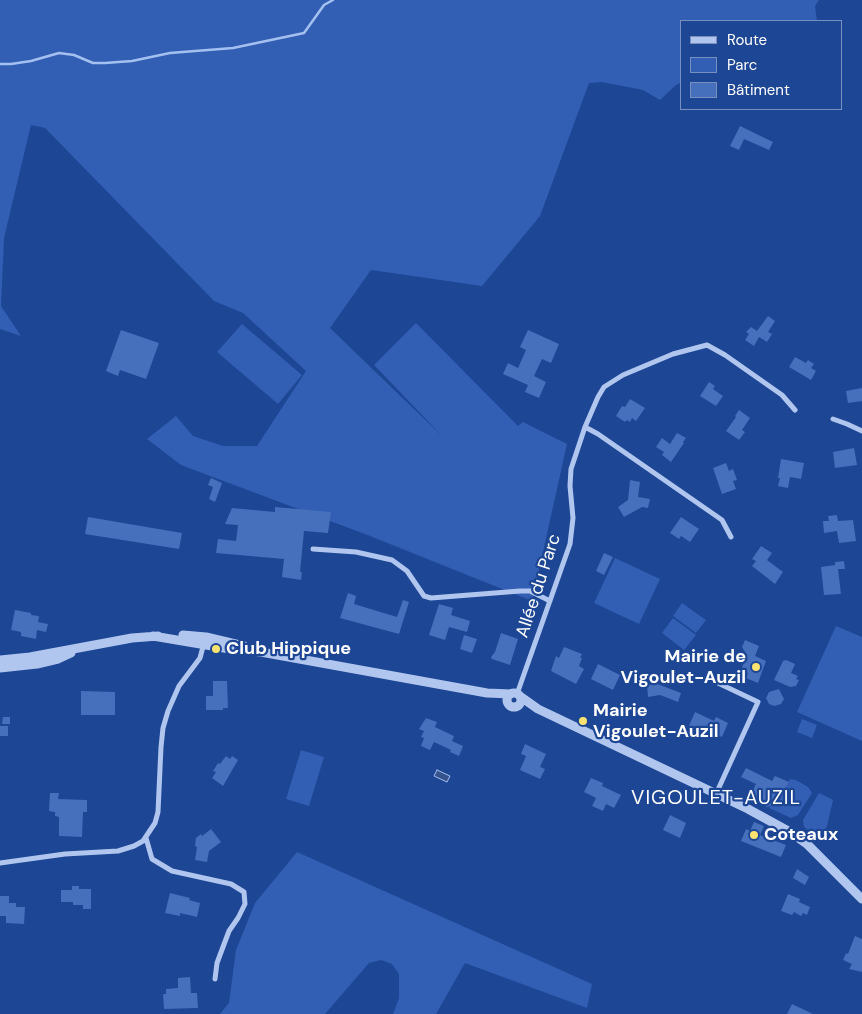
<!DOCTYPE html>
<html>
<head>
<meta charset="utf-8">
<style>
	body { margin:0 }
	#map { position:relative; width:862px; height:1014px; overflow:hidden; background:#1d4695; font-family:"DM Sans",sans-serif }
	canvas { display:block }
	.legend { position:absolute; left:680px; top:20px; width:162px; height:90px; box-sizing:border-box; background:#1d4695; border:1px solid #7790bf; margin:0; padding:6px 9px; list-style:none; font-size:15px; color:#fff }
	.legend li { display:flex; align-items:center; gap:10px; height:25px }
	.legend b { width:25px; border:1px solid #7790bf }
</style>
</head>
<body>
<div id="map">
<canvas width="862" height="1014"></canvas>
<ul class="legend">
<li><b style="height:6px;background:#b0c6ef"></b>Route</li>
<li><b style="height:14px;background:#325eb3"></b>Parc</li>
<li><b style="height:14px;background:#466fbc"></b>Bâtiment</li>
</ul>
</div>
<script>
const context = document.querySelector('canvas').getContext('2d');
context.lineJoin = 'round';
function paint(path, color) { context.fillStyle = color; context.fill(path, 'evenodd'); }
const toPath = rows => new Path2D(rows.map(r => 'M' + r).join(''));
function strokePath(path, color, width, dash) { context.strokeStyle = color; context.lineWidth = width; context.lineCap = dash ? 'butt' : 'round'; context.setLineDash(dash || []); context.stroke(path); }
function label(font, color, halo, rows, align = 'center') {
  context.font = font + ' "DM Sans",sans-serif'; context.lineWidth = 4.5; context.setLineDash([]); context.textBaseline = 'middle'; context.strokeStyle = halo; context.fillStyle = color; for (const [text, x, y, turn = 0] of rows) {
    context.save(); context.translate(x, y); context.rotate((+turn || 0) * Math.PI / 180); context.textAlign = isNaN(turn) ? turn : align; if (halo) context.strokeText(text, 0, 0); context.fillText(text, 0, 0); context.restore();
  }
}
paint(toPath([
	[0,0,819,0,815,6,817,21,681,21,681,83,676,85,660,100,643,90,602,82,589,83,540,216,482,286,371,270,330,328,442,436,374,365,416,323,518,426,523,422,567,444,532,601,370,536,181,465,147,439,176,416,193,436,223,446,257,446,306,371,243,313,214,301,45,128,31,125,4,238,1,306,21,336,0,329],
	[242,324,302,375,278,404,217,352],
	[615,558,660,579,639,624,594,603],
	[682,603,706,620,696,633,673,616],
	[673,618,696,635,684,650,662,633],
	[836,626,862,637,862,741,797,712],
	[802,719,817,725,812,738,797,732],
	[301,750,324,757,309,806,286,799],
	[790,779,796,780,808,787,812,793,798,815,791,818,769,808,771,803,777,803,777,801],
	[819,793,833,800,827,826,821,840,804,827,803,820],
	[297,852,592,984,587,1008,465,963,436,1014,393,1014,399,998,399,974,392,964,381,960,369,963,325,1014,220,1014,229,1003,236,950,255,903]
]), '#325eb3');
const water = toPath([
	[437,770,450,776,447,782,434,776,437,770]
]);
paint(water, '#36538d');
strokePath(water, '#a4c0f0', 1);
strokePath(toPath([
	[0,64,11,64,31,61,59,53,74,55,93,63,105,63,132,61,170,53,233,48,304,33,324,5,333,0]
]), '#a4c0f0', 2.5);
paint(toPath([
	[740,126,773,142,769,150,744,139,739,150,730,146],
	[768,316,775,321,768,332,772,334,767,342,759,337,754,346,745,340,749,334,746,332,751,327,757,331],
	[121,330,159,343,146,379,120,370,118,376,106,371],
	[528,330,559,344,551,363,542,359,534,376,546,382,539,398,525,392,528,385,503,374,508,363,518,368,526,350,520,347],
	[795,357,806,363,808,360,814,364,811,368,816,371,811,380,789,367],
	[709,382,715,386,713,389,723,396,716,406,700,396],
	[862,388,862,401,848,403,846,391],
	[630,399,645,408,636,421,632,418,630,422,627,420,625,422,616,416,622,406,625,407],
	[739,410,750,418,742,430,745,432,739,440,726,431,736,417,735,416],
	[677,433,686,438,683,442,684,443,671,462,662,455,664,452,656,447,662,438,670,444],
	[854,448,857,465,835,468,833,452],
	[781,459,804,463,801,479,790,477,788,488,778,486,780,478,778,478],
	[726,463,729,471,733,469,737,480,733,481,736,489,722,494,713,468],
	[211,478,222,483,215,502,209,499,213,487,208,485],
	[630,480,640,482,638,497,650,499,648,508,642,507,624,517,618,507,628,500],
	[275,507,331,512,328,533,304,531,300,572,302,572,301,580,282,577,284,559,216,553,218,539,236,541,238,525,225,524,232,508,275,512],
	[837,515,838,521,853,520,856,541,839,543,837,531,824,533,823,521,829,521,828,516],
	[88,517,182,533,179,549,85,534],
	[681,517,699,529,690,542,681,536,679,539,670,533],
	[761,546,772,553,767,560,783,572,775,584,752,566,756,561,752,559],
	[604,553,613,557,604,575,596,571],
	[844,561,845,569,838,569,841,594,824,595,821,567,835,565,835,562],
	[348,593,356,596,354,604,397,617,403,600,409,602,399,634,340,618],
	[439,604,453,608,451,615,470,621,467,632,449,627,445,640,429,635],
	[15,610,31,613,31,615,39,616,38,622,48,624,46,632,37,630,36,639,21,636,21,632,11,630],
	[501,633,518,639,510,665,492,659,491,657,495,652],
	[464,635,477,639,472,653,460,649],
	[745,640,759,646,755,656,766,661,758,683,746,678,748,673,741,670,747,655,742,647],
	[564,647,582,654,580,658,582,658,579,666,584,669,576,684,551,671,556,656,559,658],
	[786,660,795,664,791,673,798,676,796,679,799,680,796,686,790,687,774,680,783,661],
	[598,664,620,675,613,690,591,679],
	[213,681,227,681,228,708,223,708,223,710,206,710,206,696,213,696],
	[652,682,681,693,678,702,660,695,648,697,647,685,653,684],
	[779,689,784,699,781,704,774,706,769,704,766,698,769,692],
	[81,691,115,692,115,715,81,715],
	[695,712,714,721,716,717,728,723,722,737,705,729,702,735,688,728],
	[3,717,10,717,10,724,2,724],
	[426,718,437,722,435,727,454,736,452,741,463,746,459,756,450,752,451,750,434,742,430,750,421,746,424,738,421,737,424,731,419,729],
	[0,726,8,726,8,736,0,736],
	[525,744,546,754,540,767,545,769,540,779,520,770,526,756,521,754],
	[226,756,230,759,232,756,238,760,223,786,212,778,216,772,213,771,218,763,220,764],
	[746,768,772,781,775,776,789,782,777,801,777,803,767,807,762,804,763,802,751,794,756,784,741,777],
	[591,778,603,783,602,786,621,795,614,808,606,804,603,811,592,806,596,798,584,792],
	[50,793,59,793,58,799,87,800,87,812,83,812,82,837,59,836,59,817,55,816,55,812,49,811],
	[670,815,686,823,680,838,663,830],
	[754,822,764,826,760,835,786,845,781,857,741,841,746,829,750,831],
	[211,829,221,842,209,851,207,862,195,860,197,847,195,846,196,838,201,834,202,836],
	[797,869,809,877,805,885,793,878],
	[72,886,79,886,79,889,91,889,91,909,83,909,83,905,73,905,73,902,61,902,61,890,72,890],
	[170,893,190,898,189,900,200,903,197,917,180,913,180,916,165,913],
	[788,894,800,899,799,902,810,907,807,915,803,913,801,916,794,912,792,915,781,911],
	[0,896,9,896,9,903,16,903,16,907,25,907,24,924,6,923,6,916,0,916],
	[855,936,862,939,862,972,849,969,852,964,843,960,846,953,848,954],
	[190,977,191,993,197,993,198,1008,164,1009,163,994,166,994,166,989,178,988,178,978],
	[792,1004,813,1014,787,1014]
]), '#466fbc');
strokePath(toPath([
	[833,419,847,424,862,431],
	[585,427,598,434,722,520,731,537],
	[313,549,356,552,392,560,407,571,424,596,431,598,520,591,530,591,550,601],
	[517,694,570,544,573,518,570,486,571,469,585,427,598,397,604,387,623,375,673,354,707,345,725,355,782,395,795,410],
	[716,794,758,702,718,683],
	[146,838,152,859,172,871,231,884,244,892,245,904,238,918,229,931,217,963,215,979],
	[0,863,65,854,118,851,134,846,143,841,155,823,158,812,161,747,163,728,168,711,179,686,200,658,204,643]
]), '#b0c6ef', 5);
strokePath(toPath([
	[183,635,206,637,244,646],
	[153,636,230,649,261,652,487,693,511,694],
	[0,660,30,657,132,638,158,636],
	[0,668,37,664,58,659,71,653],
	'507 700a7 7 0 1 1 14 0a7 7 0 1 1-14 0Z',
	[521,697,538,709,748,809,790,832,807,844,862,899]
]), '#b0c6ef', 9);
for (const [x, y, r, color] of [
	[216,649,5,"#fee370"],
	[756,667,5,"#fee370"],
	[583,721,5,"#fee370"],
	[754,835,5,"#fee370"]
]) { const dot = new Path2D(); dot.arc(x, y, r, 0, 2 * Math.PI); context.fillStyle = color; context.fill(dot); strokePath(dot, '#1d4695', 2); }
label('18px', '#fff', '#1d4695', [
	["Allée du Parc",539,586,-72]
]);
label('bold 18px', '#fff', '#1d4695', [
	["Club Hippique",226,649],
	["Mairie de",746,657,"right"],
	["Vigoulet-Auzil",746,678,"right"],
	["Mairie",593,711],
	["Vigoulet-Auzil",593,732],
	["Coteaux",764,835]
], 'left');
context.letterSpacing = '1px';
label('20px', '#fff', '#1d4695', [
	["VIGOULET-AUZIL",716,799]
]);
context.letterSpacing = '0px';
</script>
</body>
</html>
